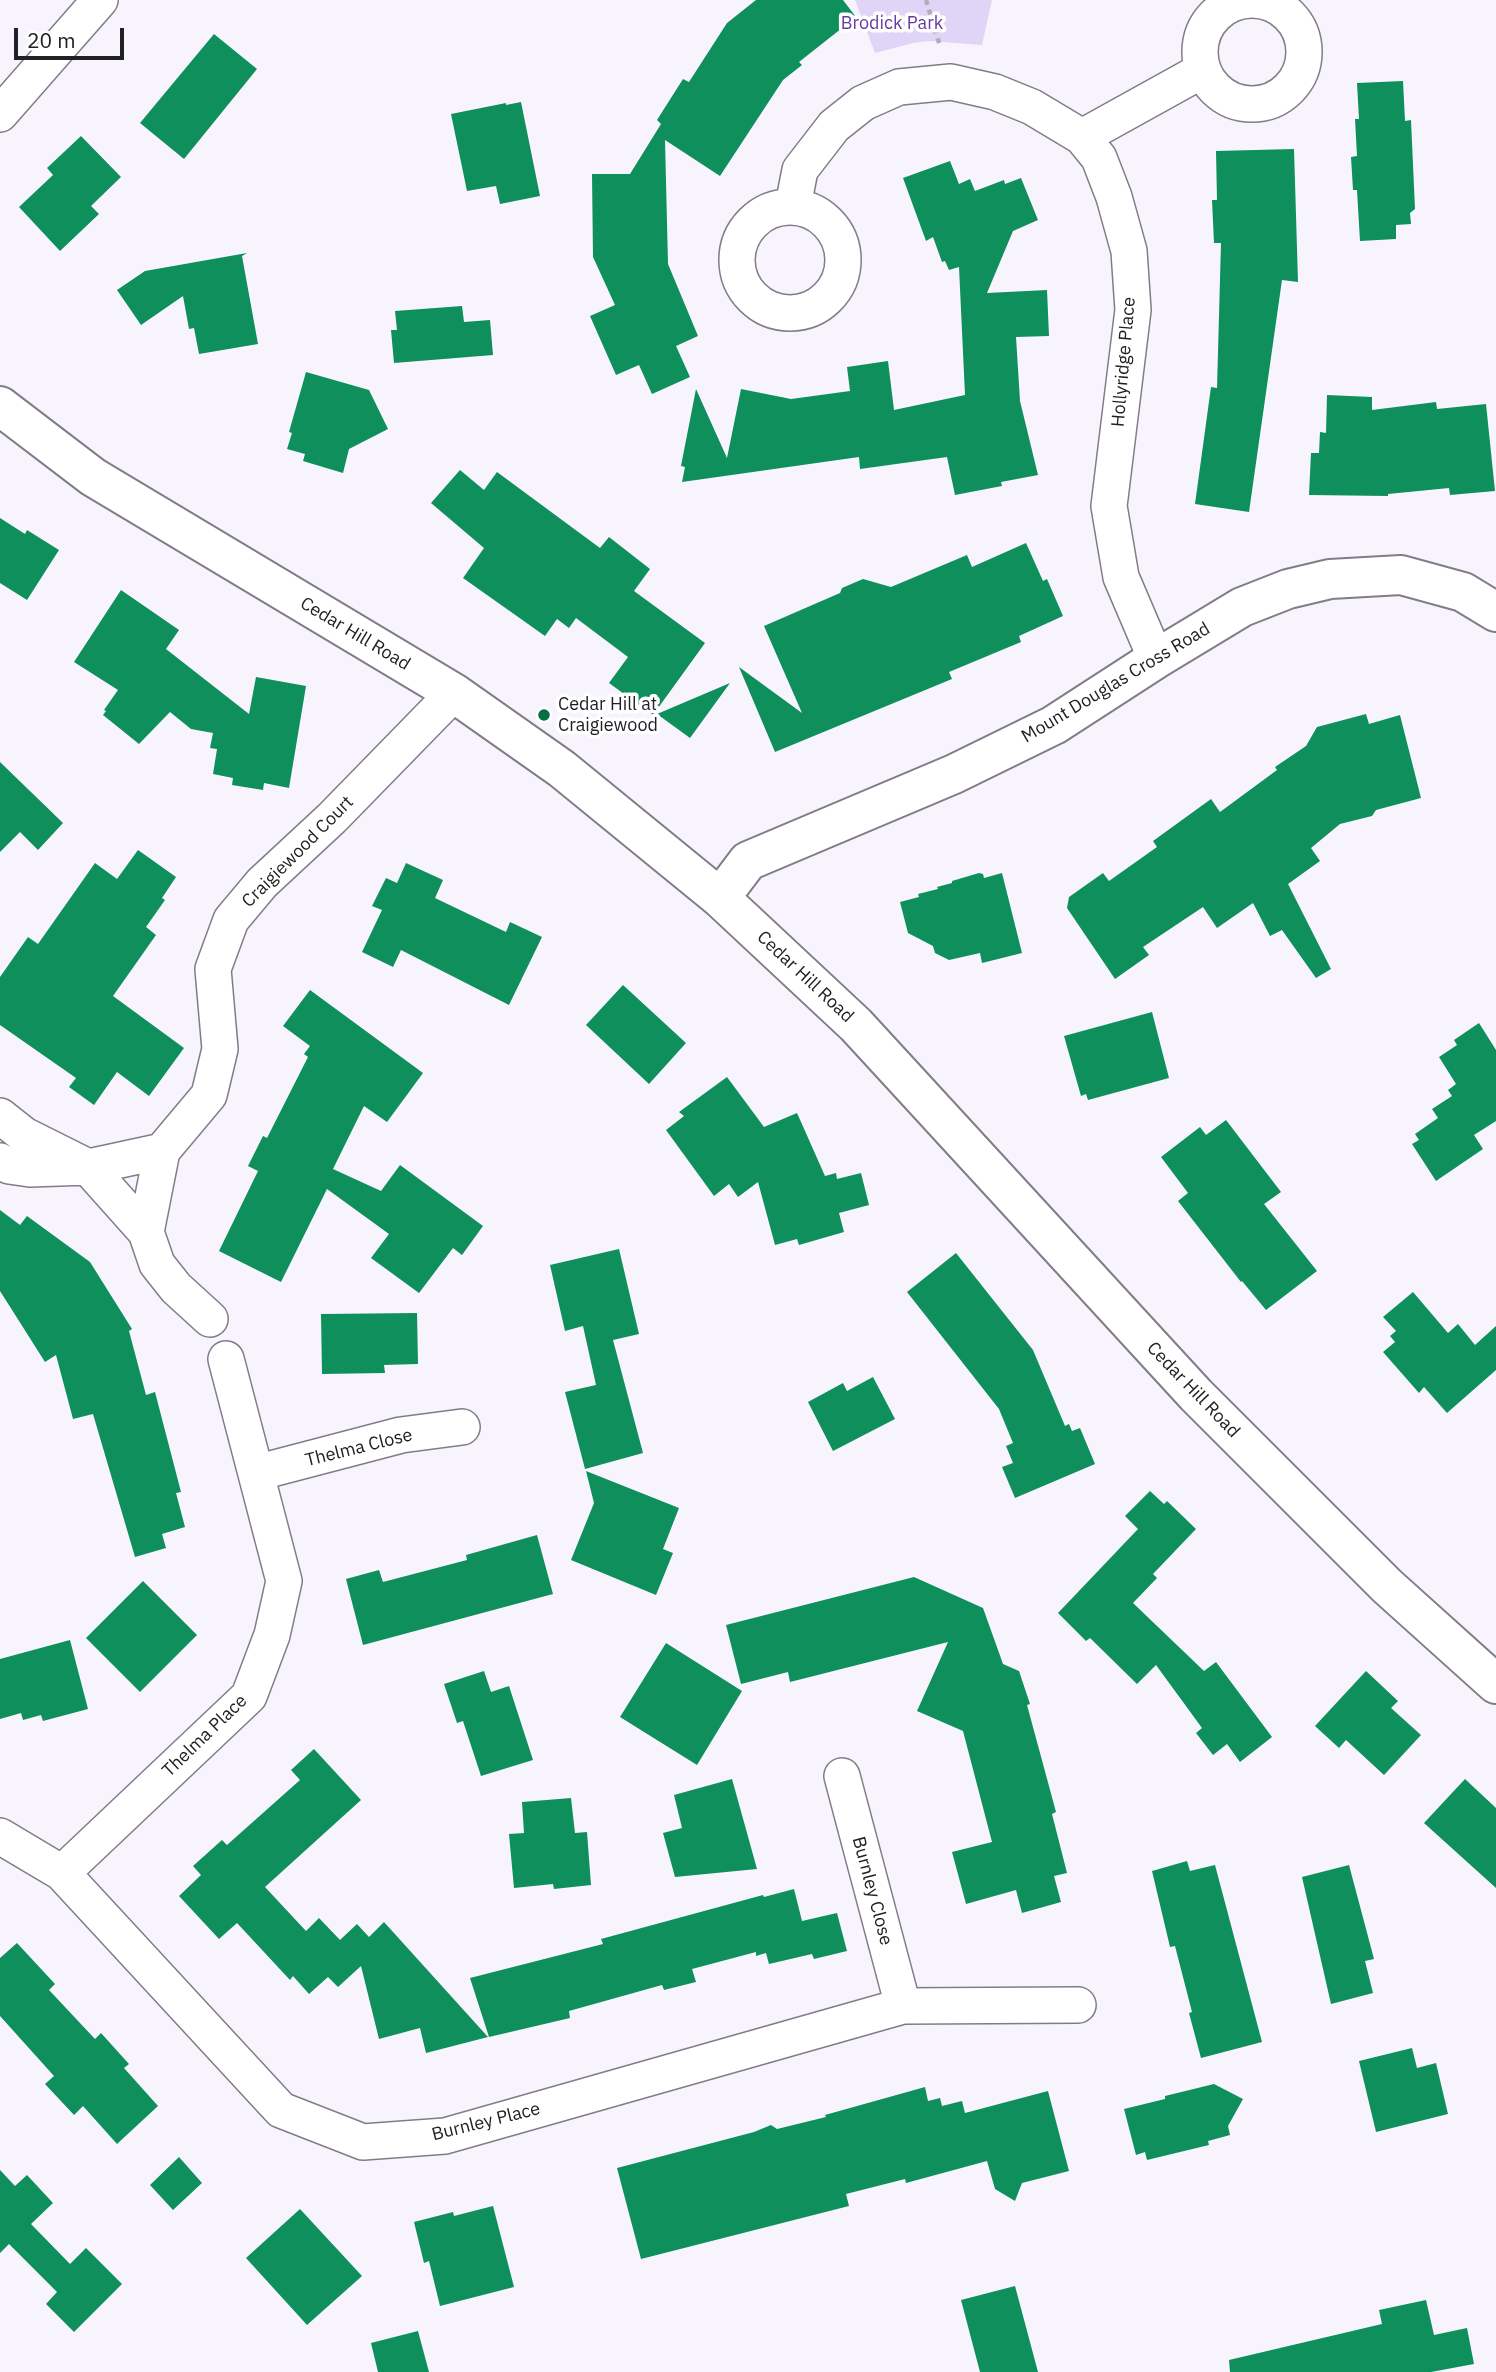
<!DOCTYPE html>
<html>
<head>
<meta charset="utf-8">
<style>
	body { margin:0 }
	#map { position:relative; width:1496px; height:2372px; overflow:hidden; background:#f7f4fe; font-family:"IBM Plex Sans",sans-serif }
	canvas { display:block }
	.scale { position:absolute; left:14px; top:28px; width:110px; height:32px; box-sizing:border-box; border:4px solid #212024; border-top:0; padding-left:9px; font-size:21px; line-height:24px; white-space:nowrap; color:#212024; -webkit-text-stroke:5px #fff; paint-order:stroke }
</style>
</head>
<body>
<div id="map">
<canvas width="1496" height="2372"></canvas>
<div class="scale">20 m</div>
</div>
<script>
const context = document.querySelector('canvas').getContext('2d');
context.lineJoin = 'round';
function paint(path, color) { context.fillStyle = color; context.fill(path, 'evenodd'); }
const toPath = rows => new Path2D(rows.map(r => 'M' + r).join(''));
function strokePath(path, color, width, dash) { context.strokeStyle = color; context.lineWidth = width; context.lineCap = dash ? 'butt' : 'round'; context.setLineDash(dash || []); context.stroke(path); }
function label(font, color, halo, rows, align = 'center') {
  context.font = font + ' "IBM Plex Sans",sans-serif'; context.lineWidth = 7; context.setLineDash([]); context.textBaseline = 'middle'; context.strokeStyle = halo; context.fillStyle = color; for (const [text, x, y, turn = 0] of rows) {
    context.save(); context.translate(x, y); context.rotate((+turn || 0) * Math.PI / 180); context.textAlign = isNaN(turn) ? turn : align; if (halo) context.strokeText(text, 0, 0); context.fillText(text, 0, 0); context.restore();
  }
}
paint(toPath([
	[855,0,992,0,982,45,930,41,913,43,875,53]
]), '#e0d5f6');
paint(toPath([
	[756,0,843,0,856,17,799,62,802,65,783,80,720,176,665,140,668,264,698,336,676,346,690,377,652,394,639,365,616,375,590,316,615,305,593,257,592,174,630,174,661,124,657,120,683,79,689,82,727,23],
	[214,34,257,69,184,159,140,123],
	[1403,81,1405,121,1411,120,1415,209,1410,213,1411,224,1396,225,1396,239,1360,241,1357,190,1353,190,1351,157,1357,156,1355,119,1359,119,1357,83],
	[521,102,540,196,500,204,496,186,467,191,451,114,506,103,506,105],
	[81,136,121,177,91,206,99,214,60,251,19,207,53,175,47,168],
	[1294,149,1298,282,1282,280,1249,512,1195,504,1211,387,1217,388,1221,243,1214,243,1212,200,1217,200,1216,151],
	[950,161,959,184,970,179,975,191,1004,180,1005,184,1021,178,1038,220,1013,231,987,293,1047,290,1049,336,1016,337,1020,401,1038,475,1001,482,1002,486,955,495,947,457,860,469,859,457,682,482,685,467,681,466,696,389,727,458,741,389,791,399,850,391,847,367,888,361,894,410,965,395,959,267,949,270,945,261,942,262,933,237,926,241,903,178],
	[247,253,242,256,258,344,199,354,194,328,189,329,183,296,141,325,117,290,145,271],
	[462,306,464,322,490,320,493,355,394,363,391,330,397,330,395,311],
	[306,372,369,390,388,429,349,449,343,473,303,461,305,454,287,449,292,433,289,432],
	[1327,395,1372,397,1372,410,1436,402,1437,409,1486,404,1495,491,1450,495,1449,488,1388,494,1388,496,1309,495,1311,453,1319,453,1320,432,1326,433],
	[460,470,484,490,497,472,600,548,609,537,650,569,634,591,705,643,653,715,609,683,628,657,576,618,569,628,557,619,545,636,463,578,484,548,431,503],
	[0,518,25,534,27,530,59,550,27,600,0,583],
	[1026,543,1043,581,1047,579,1063,616,1019,636,1021,642,949,672,952,679,775,752,739,667,802,713,764,626,840,593,842,588,863,579,891,587,967,555,972,567],
	[121,590,179,630,166,649,249,714,256,677,306,686,289,788,264,783,263,790,232,785,233,778,213,774,217,749,210,748,213,733,191,729,170,712,139,744,103,715,106,711,104,710,118,690,74,662],
	[730,683,690,738,657,714],
	[1366,714,1369,724,1400,715,1421,798,1376,810,1372,816,1340,824,1311,848,1320,861,1288,884,1331,969,1316,978,1282,930,1270,936,1253,903,1217,928,1203,907,1143,947,1149,955,1115,979,1067,908,1069,897,1103,873,1109,881,1157,847,1153,841,1211,799,1220,812,1277,770,1275,767,1306,746,1317,727],
	[0,762,63,823,38,850,20,832,0,852],
	[138,850,176,877,162,898,165,900,146,927,156,935,113,996,184,1048,149,1096,117,1072,94,1105,69,1087,76,1078,0,1025,0,977,28,937,38,944,95,863,117,879],
	[406,863,443,880,435,898,506,932,510,922,542,937,509,1005,401,950,393,967,362,952,382,910,372,906,386,878,397,883],
	[979,873,983,874,984,878,1002,873,1022,953,982,963,980,953,949,960,935,953,933,946,908,933,900,902,919,897,918,894,938,889,937,887,952,883,952,881],
	[623,985,686,1043,649,1084,586,1025],
	[310,990,423,1073,387,1122,364,1106,333,1169,381,1191,400,1165,483,1226,462,1255,453,1248,419,1293,371,1258,389,1234,327,1189,281,1282,219,1251,258,1171,248,1166,263,1136,267,1138,308,1057,304,1054,310,1046,283,1026],
	[1152,1012,1169,1078,1088,1100,1086,1094,1081,1096,1064,1036],
	[1479,1023,1496,1050,1496,1121,1474,1135,1483,1149,1436,1181,1412,1144,1419,1140,1415,1134,1438,1118,1432,1109,1452,1096,1448,1090,1456,1084,1439,1057,1457,1045,1454,1040],
	[727,1077,764,1127,797,1113,825,1176,836,1173,837,1179,861,1173,869,1205,839,1213,844,1232,799,1245,797,1239,775,1245,758,1182,738,1197,729,1184,714,1196,666,1130,684,1116,679,1112],
	[1226,1120,1281,1192,1264,1204,1317,1271,1266,1310,1242,1281,1241,1282,1178,1201,1188,1193,1161,1157,1200,1127,1206,1135],
	[0,1210,20,1225,27,1216,90,1262,132,1329,129,1331,146,1395,155,1392,181,1492,176,1493,185,1527,162,1534,166,1548,135,1557,93,1414,73,1419,56,1355,45,1362,0,1291],
	[619,1249,639,1334,613,1340,643,1453,585,1469,565,1392,596,1385,583,1326,565,1331,550,1265],
	[956,1253,1033,1350,1065,1426,1069,1424,1072,1431,1080,1428,1095,1464,1015,1498,1002,1467,1013,1463,1006,1446,1013,1443,999,1409,907,1292],
	[1413,1292,1448,1333,1458,1324,1475,1345,1496,1326,1496,1370,1447,1413,1424,1387,1419,1393,1383,1352,1395,1342,1390,1336,1396,1331,1383,1317],
	[417,1313,418,1364,384,1365,385,1373,322,1374,321,1314],
	[873,1377,895,1419,833,1451,808,1402,843,1383,847,1391],
	[586,1471,679,1508,663,1549,673,1553,656,1595,571,1560,594,1503],
	[1150,1491,1164,1504,1167,1501,1196,1529,1153,1574,1157,1578,1133,1603,1204,1671,1216,1662,1272,1737,1240,1762,1227,1744,1213,1755,1196,1733,1202,1728,1156,1665,1137,1684,1090,1638,1086,1641,1058,1613,1138,1529,1125,1516],
	[537,1535,553,1594,363,1645,346,1579,379,1570,383,1582,467,1560,466,1555],
	[914,1577,983,1608,1003,1664,1019,1671,1030,1704,1027,1705,1056,1812,1052,1814,1067,1873,1054,1876,1061,1902,1022,1913,1016,1890,966,1904,952,1852,992,1842,963,1731,917,1711,948,1642,790,1682,788,1672,741,1684,726,1625],
	[143,1581,197,1635,140,1692,86,1638],
	[70,1640,88,1709,43,1721,41,1715,23,1720,21,1713,0,1719,0,1659],
	[666,1643,742,1691,697,1765,620,1717],
	[484,1671,491,1692,509,1686,533,1760,481,1776,463,1721,457,1723,444,1684],
	[1366,1671,1398,1701,1391,1708,1421,1735,1384,1775,1346,1740,1339,1748,1315,1726],
	[314,1749,361,1800,265,1887,306,1931,319,1918,340,1940,357,1924,369,1937,384,1922,488,2037,426,2053,420,2028,379,2039,361,1966,338,1987,328,1977,309,1994,293,1976,290,1980,237,1923,219,1939,179,1896,201,1875,193,1866,222,1840,227,1845,300,1780,291,1770],
	[732,1779,757,1869,675,1877,663,1833,682,1828,674,1795],
	[1465,1779,1496,1808,1496,1888,1424,1823],
	[571,1798,575,1833,587,1832,591,1885,554,1889,553,1884,514,1888,509,1834,524,1833,522,1802],
	[1187,1861,1190,1871,1215,1865,1262,2042,1201,2058,1189,2013,1192,2012,1175,1946,1170,1947,1152,1871],
	[1349,1865,1374,1959,1365,1961,1373,1993,1331,2004,1302,1877],
	[794,1889,802,1921,837,1913,847,1951,814,1959,812,1954,769,1964,766,1953,756,1956,756,1952,692,1969,696,1982,664,1990,662,1985,569,2011,570,2018,489,2037,470,1978,603,1944,601,1939,763,1895,764,1897],
	[17,1943,55,1984,49,1990,95,2039,101,2033,129,2064,124,2068,158,2106,117,2144,83,2106,74,2115,45,2084,54,2076,0,2016,0,1958],
	[1412,2048,1417,2068,1436,2063,1448,2114,1376,2132,1359,2061],
	[1214,2084,1243,2099,1228,2126,1230,2135,1208,2141,1209,2145,1147,2160,1145,2152,1136,2155,1124,2109,1165,2099,1165,2096],
	[925,2087,928,2101,940,2098,942,2106,962,2101,965,2113,1048,2091,1069,2171,1022,2183,1015,2201,995,2189,987,2161,906,2183,905,2179,846,2194,849,2206,641,2259,617,2168,754,2132,771,2125,777,2129,826,2117,825,2115],
	[179,2157,202,2183,173,2210,150,2185],
	[0,2170,15,2186,27,2175,53,2203,31,2224,70,2264,86,2248,122,2284,74,2332,46,2304,57,2292,9,2244,0,2253],
	[493,2206,514,2287,440,2306,429,2261,424,2263,414,2222,453,2212,454,2216],
	[300,2209,362,2276,307,2325,246,2258],
	[1015,2286,1038,2372,980,2372,961,2300],
	[1426,2300,1434,2335,1467,2328,1474,2364,1431,2372,1230,2372,1229,2360,1382,2324,1379,2310],
	[418,2331,429,2372,378,2372,371,2343]
]), '#0e8f5c');
const street = toPath([
	'1200 52a52 52 0 1 1 104 0a52 52 0 1 1-104 0Z',
	[0,114,100,0],
	[1082,137,1203,70],
	[793,206,800,170,834,126,863,103,899,87,951,82,995,92,1032,107,1082,137,1099,158,1114,197,1129,251,1133,310,1109,506,1121,577,1156,659],
	'737 260a53 53 0 1 1 106 0a53 53 0 1 1-106 0Z',
	[0,1116,24,1135,88,1167,146,1232,157,1264,176,1288,210,1319],
	[0,1161,9,1166,30,1169,88,1167,162,1151],
	[146,1232,162,1151,209,1095,220,1049,213,969,231,920,262,883,332,818,454,693],
	[256,1473,401,1435,462,1427],
	[842,1776,903,2006],
	[0,1836,62,1873,281,2110,363,2142,445,2136,903,2006,1078,2005],
	[62,1873,249,1696,272,1635,284,1581,226,1359]
]);
const secondary = toPath([
	[0,406,93,477,454,693,562,769,720,898,856,1025,1196,1395,1387,1586,1496,1684],
	[720,898,748,861,954,774,1054,725,1156,659,1242,607,1288,589,1330,579,1401,575,1463,592,1496,612]
]);
strokePath(street, '#817d88', 38);
strokePath(secondary, '#817d88', 42);
strokePath(toPath([
	[926,0,940,46]
]), '#b0aeb6', 4.5, [5, 5]);
strokePath(street, '#fff', 35);
strokePath(secondary, '#fff', 38);
for (const [x, y, r, color] of [
	[544,715,7,"#066e45"]
]) { const dot = new Path2D(); dot.arc(x, y, r, 0, 2 * Math.PI); context.fillStyle = color; context.fill(dot); strokePath(dot, '#fff', 2.5); }
label('18px', '#673aa0', '#fff', [
	["Brodick Park",892,24]
]);
label('18px', '#212024', '#fff', [
	["Hollyridge Place",1124,362,-85],
	["Cedar Hill Road",355,634,31],
	["Mount Douglas Cross Road",1116,683,-31],
	["Craigiewood Court",298,852,-45],
	["Cedar Hill Road",805,977,43],
	["Cedar Hill Road",1193,1390,46],
	["Thelma Close",359,1448,-14],
	["Thelma Place",205,1736,-44],
	["Burnley Close",872,1891,75],
	["Burnley Place",486,2122,-14]
]);
label('18px', '#212024', '#fff', [
	["Cedar Hill at",558,705],
	["Craigiewood",558,726]
], 'left');
</script>
</body>
</html>
